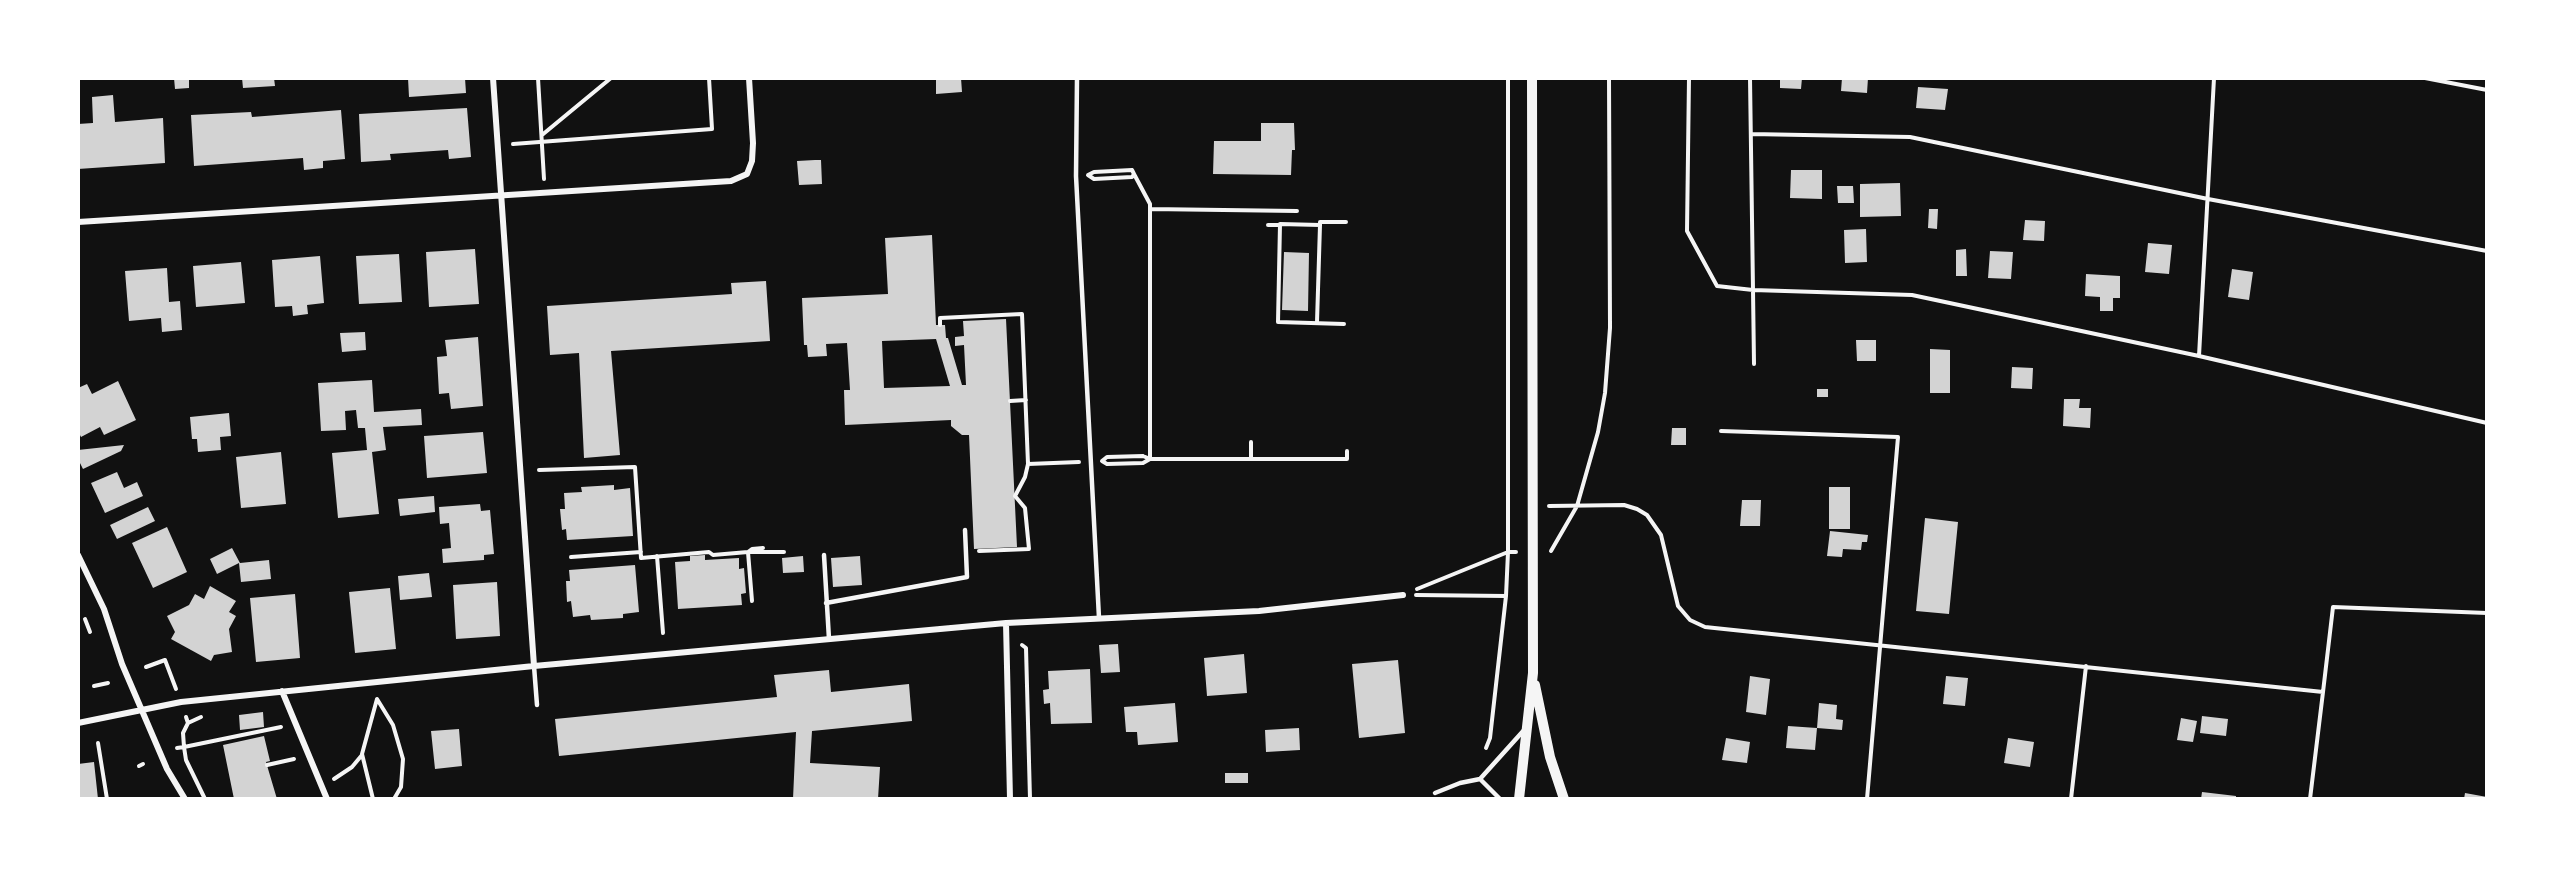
<!DOCTYPE html>
<html>
<head>
<meta charset="utf-8">
<style>
	body { margin:0 }
	#map { position:relative; width:2565px; height:877px; overflow:hidden; background:#111; font-family:Roboto,sans-serif }
	canvas { display:block }
	.frame { position:absolute; inset:0; border:80px solid #fff; pointer-events:none }
</style>
</head>
<body>
<div id="map">
<canvas width="2565" height="877"></canvas>
<div class="frame"></div>
</div>
<script>
const context = document.querySelector('canvas').getContext('2d');
context.lineJoin = 'round';
function paint(path, color) { context.fillStyle = color; context.fill(path, 'evenodd'); }
const toPath = rows => new Path2D(rows.map(r => 'M' + r).join(''));
function strokePath(path, color, width, dash) { context.strokeStyle = color; context.lineWidth = width; context.lineCap = dash ? 'butt' : 'round'; context.setLineDash(dash || []); context.stroke(path); }
paint(toPath([
	[174,78,189,78,189,88,175,89],
	[242,78,274,78,275,86,243,88],
	[408,78,465,78,466,93,409,97],
	[936,78,961,78,962,92,936,94],
	[1780,78,1802,78,1801,89,1780,88],
	[1842,78,1868,78,1867,93,1841,91],
	[1918,87,1948,89,1945,110,1916,108],
	[113,95,115,122,163,118,165,163,78,169,78,124,93,123,92,97],
	[467,108,471,157,449,159,448,150,390,154,391,160,361,162,359,114],
	[341,110,345,159,323,161,323,168,304,170,303,158,194,166,191,115,251,112,252,117],
	[1261,123,1294,123,1295,150,1292,150,1291,175,1213,174,1214,141,1261,141],
	[815,160,821,160,822,184,799,185,797,161],
	[1791,170,1822,170,1822,199,1790,198],
	[1900,183,1901,216,1860,217,1860,184],
	[1837,186,1853,186,1854,203,1838,203],
	[1929,209,1938,209,1937,229,1928,228],
	[2025,220,2045,221,2044,241,2023,240],
	[1866,229,1867,262,1845,263,1844,230],
	[932,235,936,325,945,325,946,338,948,338,962,385,966,385,964,345,955,346,955,337,964,336,963,321,1006,319,1017,547,974,549,969,435,962,435,951,426,951,420,845,425,844,390,850,390,847,343,826,344,827,356,808,357,807,345,804,345,802,298,888,294,885,238],
	[936,339,950,386,884,388,882,341],
	[2148,243,2172,245,2169,274,2145,272],
	[475,249,479,304,429,307,426,252],
	[1966,249,1967,276,1956,276,1956,250],
	[1990,251,2013,252,2011,279,1988,278],
	[1284,252,1309,253,1308,311,1282,310],
	[399,254,402,302,359,304,356,256],
	[320,256,324,303,307,305,308,314,293,316,292,306,275,307,272,260],
	[241,262,245,303,196,307,193,266],
	[167,268,169,302,180,301,182,330,162,332,161,318,129,321,125,271],
	[2232,269,2253,272,2249,300,2228,297],
	[2086,274,2120,276,2120,298,2113,298,2113,311,2100,311,2100,297,2085,296],
	[766,281,770,341,611,351,620,455,584,458,579,353,550,355,547,306,732,294,731,283],
	[365,332,366,350,342,352,340,333],
	[478,337,483,406,451,409,449,393,439,394,437,357,447,356,445,340],
	[1856,340,1876,340,1876,361,1857,361],
	[1930,349,1950,350,1950,393,1930,393],
	[2012,367,2033,368,2032,389,2011,388],
	[372,380,374,412,421,409,422,425,383,427,386,450,372,452,379,514,338,518,332,453,367,450,365,428,358,428,356,410,345,411,346,430,321,431,318,383],
	[118,381,136,420,104,435,100,427,81,437,78,431,78,388,87,384,92,394],
	[1817,389,1828,389,1828,397,1817,397],
	[2064,399,2080,399,2079,408,2091,408,2090,428,2063,426],
	[229,413,231,436,220,437,221,450,198,452,197,439,192,439,190,417],
	[1672,428,1686,428,1686,445,1671,445],
	[483,432,487,473,427,478,424,436],
	[124,445,121,451,83,469,78,459,78,450],
	[281,452,286,504,241,508,236,457],
	[117,472,124,488,137,482,143,496,105,513,91,483],
	[614,485,614,490,630,488,633,536,567,540,566,529,562,530,560,509,565,509,564,493,582,492,581,487],
	[1829,487,1850,487,1850,529,1829,529],
	[434,496,435,512,400,516,398,499],
	[1742,500,1761,500,1760,526,1740,526],
	[480,504,481,511,490,510,494,554,484,555,484,560,443,563,442,549,451,548,449,523,440,524,439,507],
	[148,507,155,521,117,539,110,525],
	[1925,518,1958,522,1949,614,1916,611],
	[167,527,187,572,153,588,132,543],
	[1830,531,1868,535,1867,542,1862,542,1861,550,1843,549,1842,557,1827,556],
	[232,548,240,563,269,560,271,579,241,582,239,563,217,574,210,559],
	[705,555,705,560,739,558,739,569,744,568,746,593,741,594,742,605,678,609,675,562,690,561,690,556],
	[803,556,804,572,783,573,782,558],
	[860,556,862,585,833,587,831,558],
	[635,565,639,612,623,614,623,618,591,620,590,615,573,617,571,601,567,602,566,581,570,581,569,570],
	[429,573,432,597,400,600,398,576],
	[497,582,500,636,456,639,453,585],
	[210,586,236,601,229,612,236,616,229,629,232,652,214,655,211,661,171,639,175,632,167,616,189,605,195,594,204,599],
	[390,588,396,649,355,653,349,592],
	[295,594,300,658,256,662,250,598],
	[1118,644,1120,672,1101,673,1099,645],
	[1244,654,1247,693,1207,696,1204,658],
	[1398,660,1405,733,1359,738,1352,664],
	[1090,669,1092,723,1051,724,1050,703,1044,704,1043,690,1049,689,1048,671],
	[829,670,831,692,909,684,912,721,812,731,810,763,880,767,878,799,793,799,796,732,559,756,555,719,777,697,774,675],
	[1750,676,1770,679,1766,715,1746,712],
	[1946,676,1968,678,1965,706,1943,704],
	[1175,703,1178,742,1138,745,1137,732,1126,732,1124,707],
	[1819,703,1837,705,1836,719,1843,720,1842,730,1817,728],
	[263,712,264,727,240,730,239,715],
	[2202,716,2228,719,2226,736,2200,733],
	[2181,718,2197,721,2193,742,2177,740],
	[1788,726,1817,728,1815,750,1786,748],
	[1299,728,1300,750,1266,752,1265,730],
	[459,729,462,766,435,769,431,731],
	[264,736,270,761,266,762,277,799,234,799,223,745],
	[1726,738,1750,742,1747,763,1722,760],
	[2008,738,2034,742,2030,767,2004,763],
	[94,762,98,799,78,799,78,764],
	[1225,773,1248,773,1248,783,1225,783],
	[2202,792,2236,796,2236,799,2201,799],
	[2465,793,2487,797,2487,799,2464,799]
]), '#d3d3d3');
strokePath(toPath([
	[538,78,544,179],
	[1689,78,1687,231,1717,286,1753,290,1750,78],
	[2425,78,2487,90],
	[1751,134,1910,137,2208,199,2487,251],
	[542,135,611,78],
	[513,144,712,129,709,78],
	[1132,170,1134,174,1132,177,1094,179,1088,175,1094,172,1132,170],
	[1134,174,1150,204,1150,459,1347,459,1347,451],
	[1150,209,1297,211],
	[1268,225,1280,225],
	[1320,225,1320,222,1346,222],
	[1317,322,1320,225,1280,224,1278,322,1344,324],
	[940,325,940,318,1022,314,1028,464,1025,477,1015,496,1025,508,1029,549,979,551],
	[2199,356,2487,423],
	[1754,364,1753,290,1912,295,2199,356,2214,78],
	[1010,401,1026,400],
	[1721,431,1898,437,1867,799],
	[1143,456,1150,459,1143,463,1107,464,1102,461,1107,457,1143,456],
	[1251,458,1251,442],
	[1028,464,1079,462],
	[539,470,635,467,641,558,709,552,713,555,748,552,752,601],
	[1549,506,1624,505,1637,509,1647,515,1661,535,1678,606,1690,620,1705,627,2323,692,2333,607,2487,613],
	[763,548,752,549,748,552,784,552],
	[1551,551,1577,506,1598,432,1605,393,1610,328,1609,78],
	[657,556,663,633],
	[571,557,641,552],
	[1417,589,1508,552,1516,552],
	[1416,595,1506,596],
	[85,619,90,632],
	[1022,645,1026,648,1030,799],
	[146,667,165,660,176,689],
	[94,686,108,683],
	[377,699,393,725,403,759,401,787,394,799],
	[188,723,201,717],
	[98,743,107,799],
	[177,748,184,747,183,733,188,723,186,717],
	[1486,748,1490,738,1506,596,1508,552,1508,78],
	[267,765,294,759],
	[139,766,143,764],
	[334,779,352,767,362,755],
	[205,799,186,760,184,747,281,727],
	[373,799,362,754,377,699],
	[2071,799,2086,666],
	[2310,799,2323,692]
]), '#f5f5f5', 4);
strokePath(toPath([
	[1077,78,1076,176,1099,618],
	[824,555,829,639],
	[826,603,967,577,965,530],
	[534,666,537,705],
	[1480,779,1500,799],
	[1435,793,1460,783,1480,779,1525,729]
]), '#f5f5f5', 4.5);
strokePath(toPath([
	[493,78,534,666],
	[78,222,731,181,747,174,752,161,753,143,749,78],
	[78,555,104,609,122,664,167,769,185,799],
	[1006,623,1010,799],
	[282,691,327,799],
	[78,723,181,702,534,666,1006,623,1259,611,1403,595]
]), '#f5f5f5', 6);
strokePath(toPath([
	[1535,685,1550,757,1564,799],
	[1519,799,1533,673,1532,78]
]), '#f5f5f5', 10);
</script>
</body>
</html>
